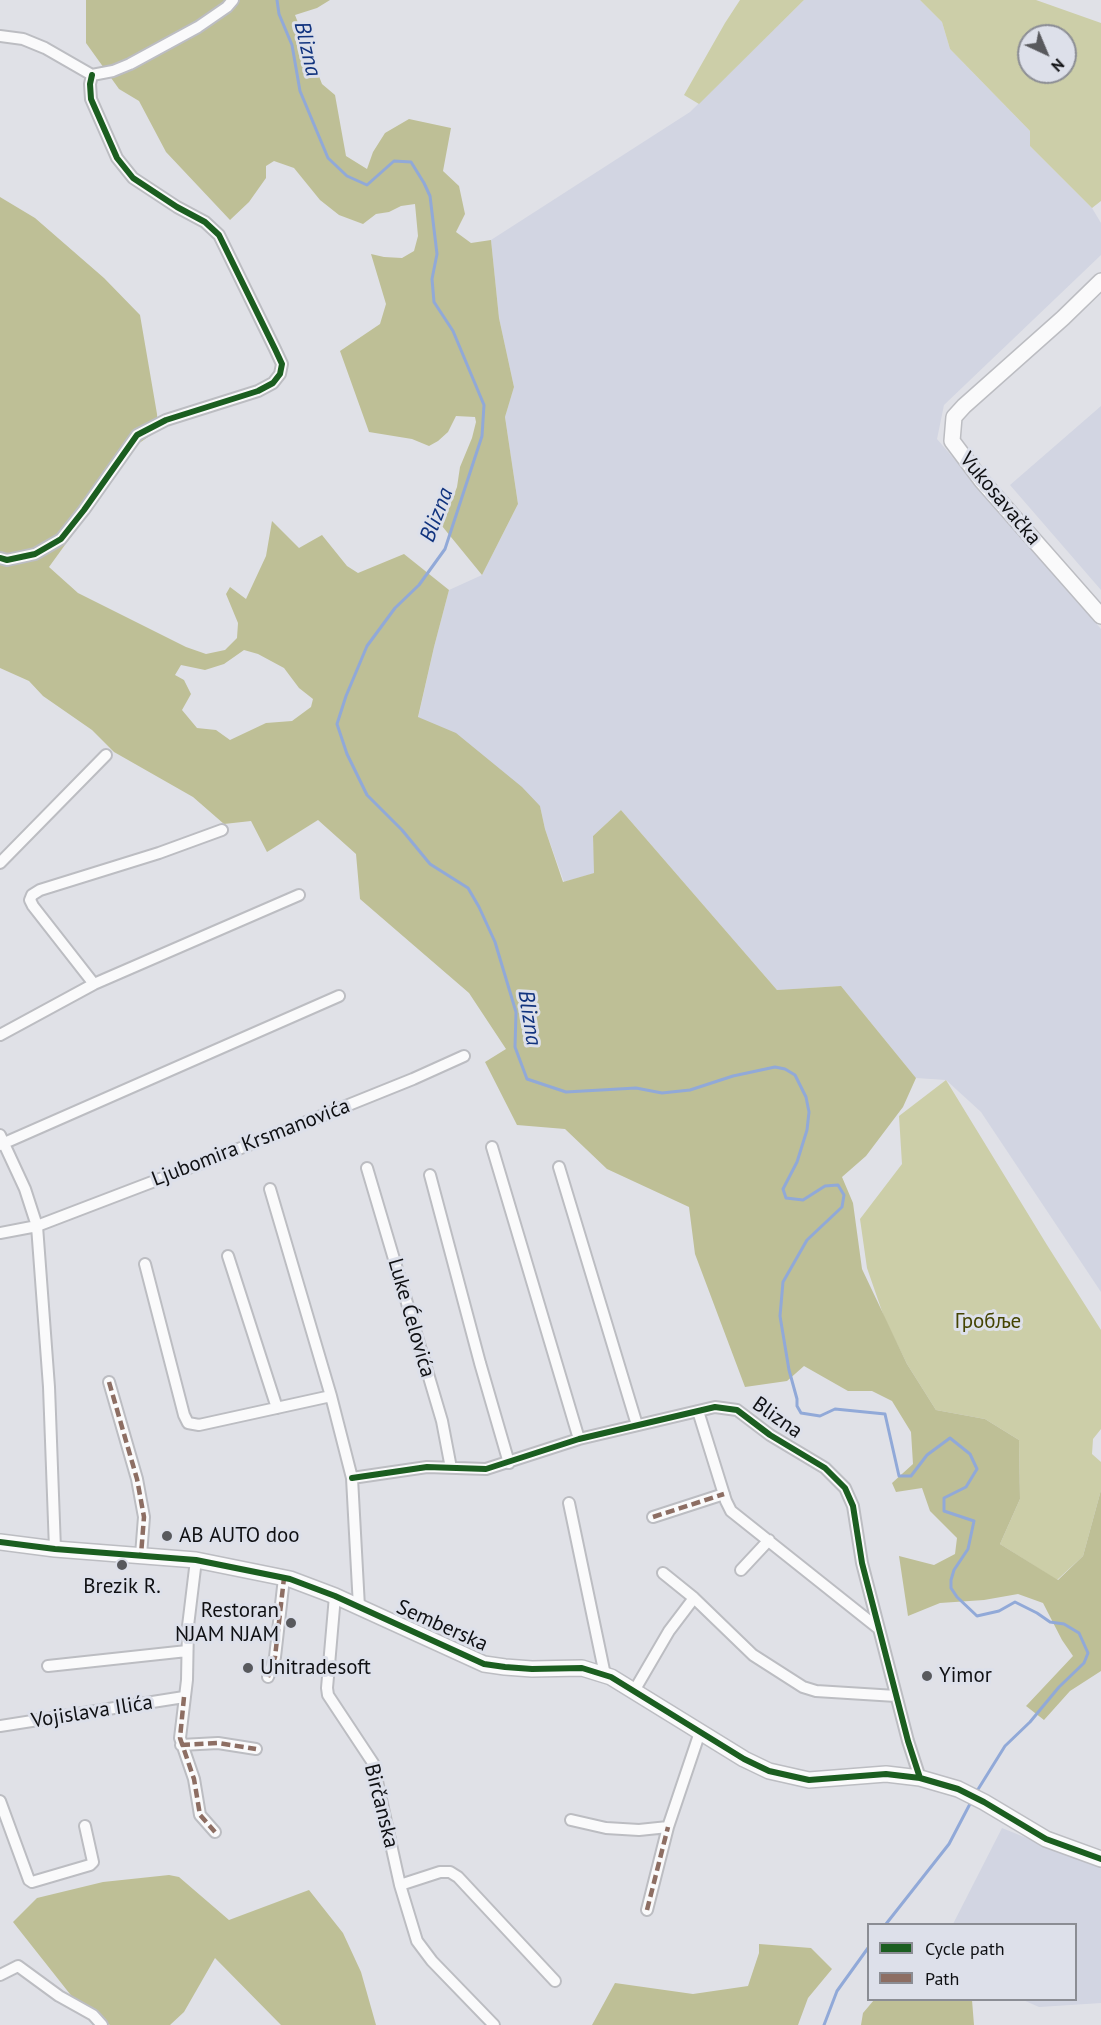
<!DOCTYPE html>
<html>
<head>
<meta charset="utf-8">
<style>
	body { margin:0 }
	#map { position:relative; width:1101px; height:2025px; overflow:hidden; background:#e0e1e7; font-family:"PT Sans",sans-serif }
	canvas { display:block }
	.legend { position:absolute; left:867px; top:1923px; width:210px; height:78px; box-sizing:border-box; background:#dde0ea; border:2px solid #8b8d94; margin:0; padding:8px 10px; list-style:none; font-size:18px; color:#0f1013 }
	.legend li { display:flex; align-items:center; gap:12px; height:30px }
	.legend b { width:30px; border:2px solid #8b8d94 }
	.north { position:absolute; left:1017px; top:24px; width:60px; height:60px; box-sizing:border-box; background:#dde0ea; border:2px solid #8b8d94; border-radius:50%; rotate:136deg; font-size:16px; font-weight:700; line-height:24px; text-align:center; color:#0f1013 }
	.north::after { content:''; display:block; margin:auto; width:21px; height:27px; background:#58595d; clip-path:polygon(50% 0,100% 100%,50% 72%,0 100%) }
</style>
</head>
<body>
<div id="map">
<canvas width="1101" height="2025"></canvas>
<ul class="legend">
<li><b style="height:8px;background:#1b5e20"></b>Cycle path</li>
<li><b style="height:8px;background:#8d6e63"></b>Path</li>
</ul>
<div class="north">N</div>
</div>
<script>
const context = document.querySelector('canvas').getContext('2d');
context.lineJoin = 'round';
function paint(path, color) { context.fillStyle = color; context.fill(path, 'evenodd'); }
const toPath = rows => new Path2D(rows.map(r => 'M' + r).join(''));
function strokePath(path, color, width, dash) { context.strokeStyle = color; context.lineWidth = width; context.lineCap = dash ? 'butt' : 'round'; context.setLineDash(dash || []); context.stroke(path); }
function label(font, color, halo, rows, align = 'center') {
  context.font = font + ' "PT Sans",sans-serif'; context.lineWidth = 6; context.setLineDash([]); context.textBaseline = 'middle'; context.strokeStyle = halo; context.fillStyle = color; for (const [text, x, y, turn = 0] of rows) {
    context.save(); context.translate(x, y); context.rotate((+turn || 0) * Math.PI / 180); context.textAlign = isNaN(turn) ? turn : align; if (halo) context.strokeText(text, 0, 0); context.fillText(text, 0, 0); context.restore();
  }
}
paint(toPath([
	[804,0,920,0,942,22,950,49,1030,131,1030,146,1092,208,1101,223,1101,255,944,405,937,439,1101,629,1101,1292,981,1112,946,1080,916,1078,841,986,777,990,621,810,593,836,595,873,564,882,545,829,540,806,418,718,434,647,449,590,482,575,518,504,505,417,514,387,499,318,491,240,690,112],
	[1101,406,1101,590,1010,485],
	[1002,1828,1101,1868,1101,2003,1039,2007,1023,2000,1076,2000,1076,1924,953,1924]
]), '#d2d5e2');
paint(toPath([
	[740,0,804,0,699,104,684,95,725,23],
	[920,0,1036,0,1101,23,1101,201,1092,208,1030,146,1030,131,950,49,942,22],
	[1029,36,1065,36,1065,72,1029,72],
	[946,1080,1047,1245,1101,1330,1101,1429,1093,1439,1092,1454,1101,1462,1101,1490,1083,1556,1057,1580,1000,1544,1020,1499,1019,1440,985,1419,936,1410,907,1364,884,1317,867,1268,860,1219,902,1164,899,1116]
]), '#cccea8');
paint(toPath([
	[86,0,330,0,317,8,295,15,322,84,335,95,346,156,367,169,373,152,385,133,409,119,451,128,443,171,459,186,465,214,456,232,471,243,491,240,499,318,514,387,505,417,518,504,482,575,442,526,457,487,460,467,472,438,476,422,475,417,456,416,448,432,438,441,429,446,412,439,369,432,340,351,380,324,386,304,371,254,384,257,402,258,414,251,418,236,415,204,401,206,389,212,376,214,363,224,339,215,320,200,294,168,274,161,266,166,266,178,249,202,230,220,166,152,139,101,119,89,86,43],
	[0,197,35,218,104,278,140,315,157,414,158,430,138,444,49,567,78,593,186,647,206,654,225,650,237,638,238,623,226,594,230,587,246,599,266,556,272,521,299,548,322,535,347,566,358,573,404,554,449,590,434,647,418,717,456,733,522,787,540,806,545,829,563,882,594,873,593,836,621,810,777,990,841,986,916,1078,903,1107,866,1156,842,1177,853,1203,862,1269,907,1364,936,1410,985,1419,1019,1440,1020,1499,1000,1544,1058,1580,1083,1556,1101,1490,1101,1671,1070,1691,1044,1720,1026,1706,1073,1656,1062,1640,1043,1603,1018,1594,984,1600,940,1603,908,1616,899,1556,934,1565,955,1554,957,1538,930,1511,922,1488,896,1492,892,1483,913,1464,911,1432,892,1401,872,1391,848,1391,804,1366,787,1381,745,1387,695,1254,689,1207,607,1169,565,1129,517,1125,485,1062,506,1049,469,993,360,899,356,854,318,820,267,852,251,821,224,824,193,797,114,752,92,730,43,696,29,681,0,668],
	[244,650,258,654,284,668,299,688,313,699,311,707,292,721,266,723,230,740,216,730,197,728,182,710,191,694,184,680,175,675,181,665,205,670,224,664],
	[169,1875,179,1877,229,1920,309,1890,343,1933,361,1972,376,2025,281,2025,215,1958,184,2012,170,2025,110,2025,81,2008,13,1922,37,1898,103,1882],
	[759,1944,811,1948,832,1969,808,1998,798,2025,592,2025,615,1983,693,1994,748,1986,759,1953],
	[874,2000,972,2000,974,2025,861,2025,863,2013]
]), '#bebf96');
strokePath(toPath([
	[277,0,279,14,292,45,300,91,328,158,347,176,367,185,394,161,411,162,424,183,430,196,437,254,432,279,434,302,453,331,484,405,482,436,445,549,419,585,395,608,367,646,346,696,337,724,347,754,367,795,402,830,430,864,468,888,479,907,495,942,516,1012,515,1047,527,1079,566,1092,636,1088,662,1093,690,1090,733,1076,775,1067,785,1069,795,1075,806,1097,809,1112,807,1130,797,1162,783,1189,786,1198,803,1200,825,1186,838,1185,844,1195,842,1207,807,1240,783,1282,780,1316,789,1370,797,1399,797,1406,801,1413,820,1416,835,1409,885,1414,899,1476,911,1476,927,1455,950,1438,970,1454,977,1469,966,1487,944,1498,944,1511,974,1521,968,1549,954,1570,951,1580,951,1588,957,1597,977,1616,999,1611,1015,1602,1037,1613,1050,1622,1064,1624,1079,1633,1088,1653,1084,1663,1059,1687,1030,1722,1005,1746,977,1791],
	[886,1924,949,1844,972,1800],
	[824,2025,837,1991,868,1948]
]), '#91a9d8', 3);
const street = toPath([
	[0,36,23,39,45,48,92,75,113,71,130,64,198,27,227,7,233,0],
	[0,558,7,560,35,554,61,539,84,510,137,435,166,420,258,391,273,383,280,374,282,364,275,349,219,235,205,222,177,207,133,178,117,158,91,99,90,84,92,75],
	[0,863,106,755],
	[94,984,33,906,30,900,32,895,40,890,159,853,222,830],
	[0,1035,94,984,299,895],
	[0,1135,25,1189,37,1226,49,1387,55,1549],
	[0,1145,339,996],
	[492,1147,579,1439],
	[559,1167,637,1425],
	[367,1168,442,1421,451,1468],
	[430,1175,480,1363,509,1463],
	[270,1189,331,1396,352,1478,359,1607],
	[0,1233,37,1226,254,1143,413,1079,464,1056],
	[228,1256,277,1408],
	[145,1264,184,1415,188,1423,199,1425,331,1396],
	[109,1382,137,1479,144,1517,141,1555],
	[698,1411,726,1501,731,1511,878,1628],
	[352,1478,427,1467,486,1469,579,1439,715,1407,737,1410,770,1435,825,1468,845,1488,853,1506,862,1563,908,1741,920,1778],
	[569,1503,605,1675],
	[653,1517,724,1494],
	[196,1560,188,1626,187,1680,180,1738,194,1779,200,1815,215,1832],
	[741,1570,769,1540],
	[663,1573,694,1598,753,1655,803,1687,816,1691,896,1696],
	[335,1596,327,1688,328,1695,373,1763,400,1885,417,1941,432,1961,494,2025],
	[48,1666,187,1651],
	[268,1677,275,1657,284,1578],
	[634,1691,669,1631,694,1598],
	[0,1726,184,1697],
	[181,1745,218,1743,256,1749],
	[0,1801,29,1880,32,1882,90,1865,93,1862,85,1826],
	[571,1820,606,1828,639,1830,668,1827,700,1732],
	[400,1885,440,1872,450,1872,458,1877,555,1981],
	[647,1910,668,1827],
	[0,1975,18,1966,59,1996,93,2015,102,2025]
]);
const secondary = toPath([
	[1101,281,1063,318,964,406,954,417,952,441,982,481,1101,616],
	[0,1542,55,1549,196,1560,290,1579,335,1596,484,1664,505,1667,532,1669,582,1668,611,1677,744,1759,769,1771,809,1780,886,1774,920,1778,958,1789,984,1802,1046,1839,1101,1859]
]);
strokePath(street, '#bcbdc2', 14);
strokePath(secondary, '#bcbdc2', 18);
strokePath(street, '#fafafb', 10);
strokePath(secondary, '#fafafb', 15);
strokePath(toPath([
	[109,1382,137,1479,144,1517,141,1555],
	[653,1517,724,1494],
	[268,1677,275,1657,284,1578],
	[184,1697,180,1738,194,1779,200,1815,215,1832],
	[181,1745,218,1743,256,1749],
	[647,1910,668,1827]
]), '#8d6e63', 4.5, [9, 4.5]);
strokePath(toPath([
	[0,558,7,560,35,554,61,539,84,510,137,435,166,420,258,391,273,383,280,374,282,364,275,349,219,235,205,222,177,207,133,178,117,158,91,99,90,84,92,75],
	[352,1478,427,1467,486,1469,579,1439,715,1407,737,1410,770,1435,825,1468,845,1488,853,1506,862,1563,908,1741,920,1778],
	[0,1542,55,1549,196,1560,290,1579,335,1596,484,1664,505,1667,532,1669,582,1668,611,1677,744,1759,769,1771,809,1780,886,1774,920,1778,958,1789,984,1802,1046,1839,1101,1859]
]), '#1b5e20', 6);
for (const [x, y, r, color] of [
	[167,1536,6,"#58595d"],
	[122,1565,6,"#58595d"],
	[291,1623,6,"#58595d"],
	[248,1668,6,"#58595d"],
	[927,1676,6,"#58595d"]
]) { const dot = new Path2D(); dot.arc(x, y, r, 0, 2 * Math.PI); context.fillStyle = color; context.fill(dot); strokePath(dot, '#dde0ea', 2); }
label('21px', '#0f1013', '#dde0ea', [
	["Vukosavačka",1000,499,50],
	["Ljubomira Krsmanovića",251,1143,-21],
	["Luke Ćelovića",411,1318,74],
	["Blizna",777,1418,35],
	["Semberska",442,1626,24],
	["Vojislava Ilića",92,1712,-9],
	["Birčanska",381,1806,76]
]);
label('21px', '#444402', '#dde0ea', [
	["Гробље",988,1322]
]);
label('21px', '#0f1013', '#dde0ea', [
	["AB AUTO doo",179,1536],
	["Brezik R.",122,1587,"center"],
	["Restoran",279,1611,"right"],
	["NJAM NJAM",279,1635,"right"],
	["Unitradesoft",260,1668],
	["Yimor",939,1676]
], 'left');
label('italic 22px', '#11337e', '#dde0ea', [
	["Blizna",307,49,77],
	["Blizna",437,515,-69],
	["Blizna",529,1018,81]
]);
</script>
</body>
</html>
